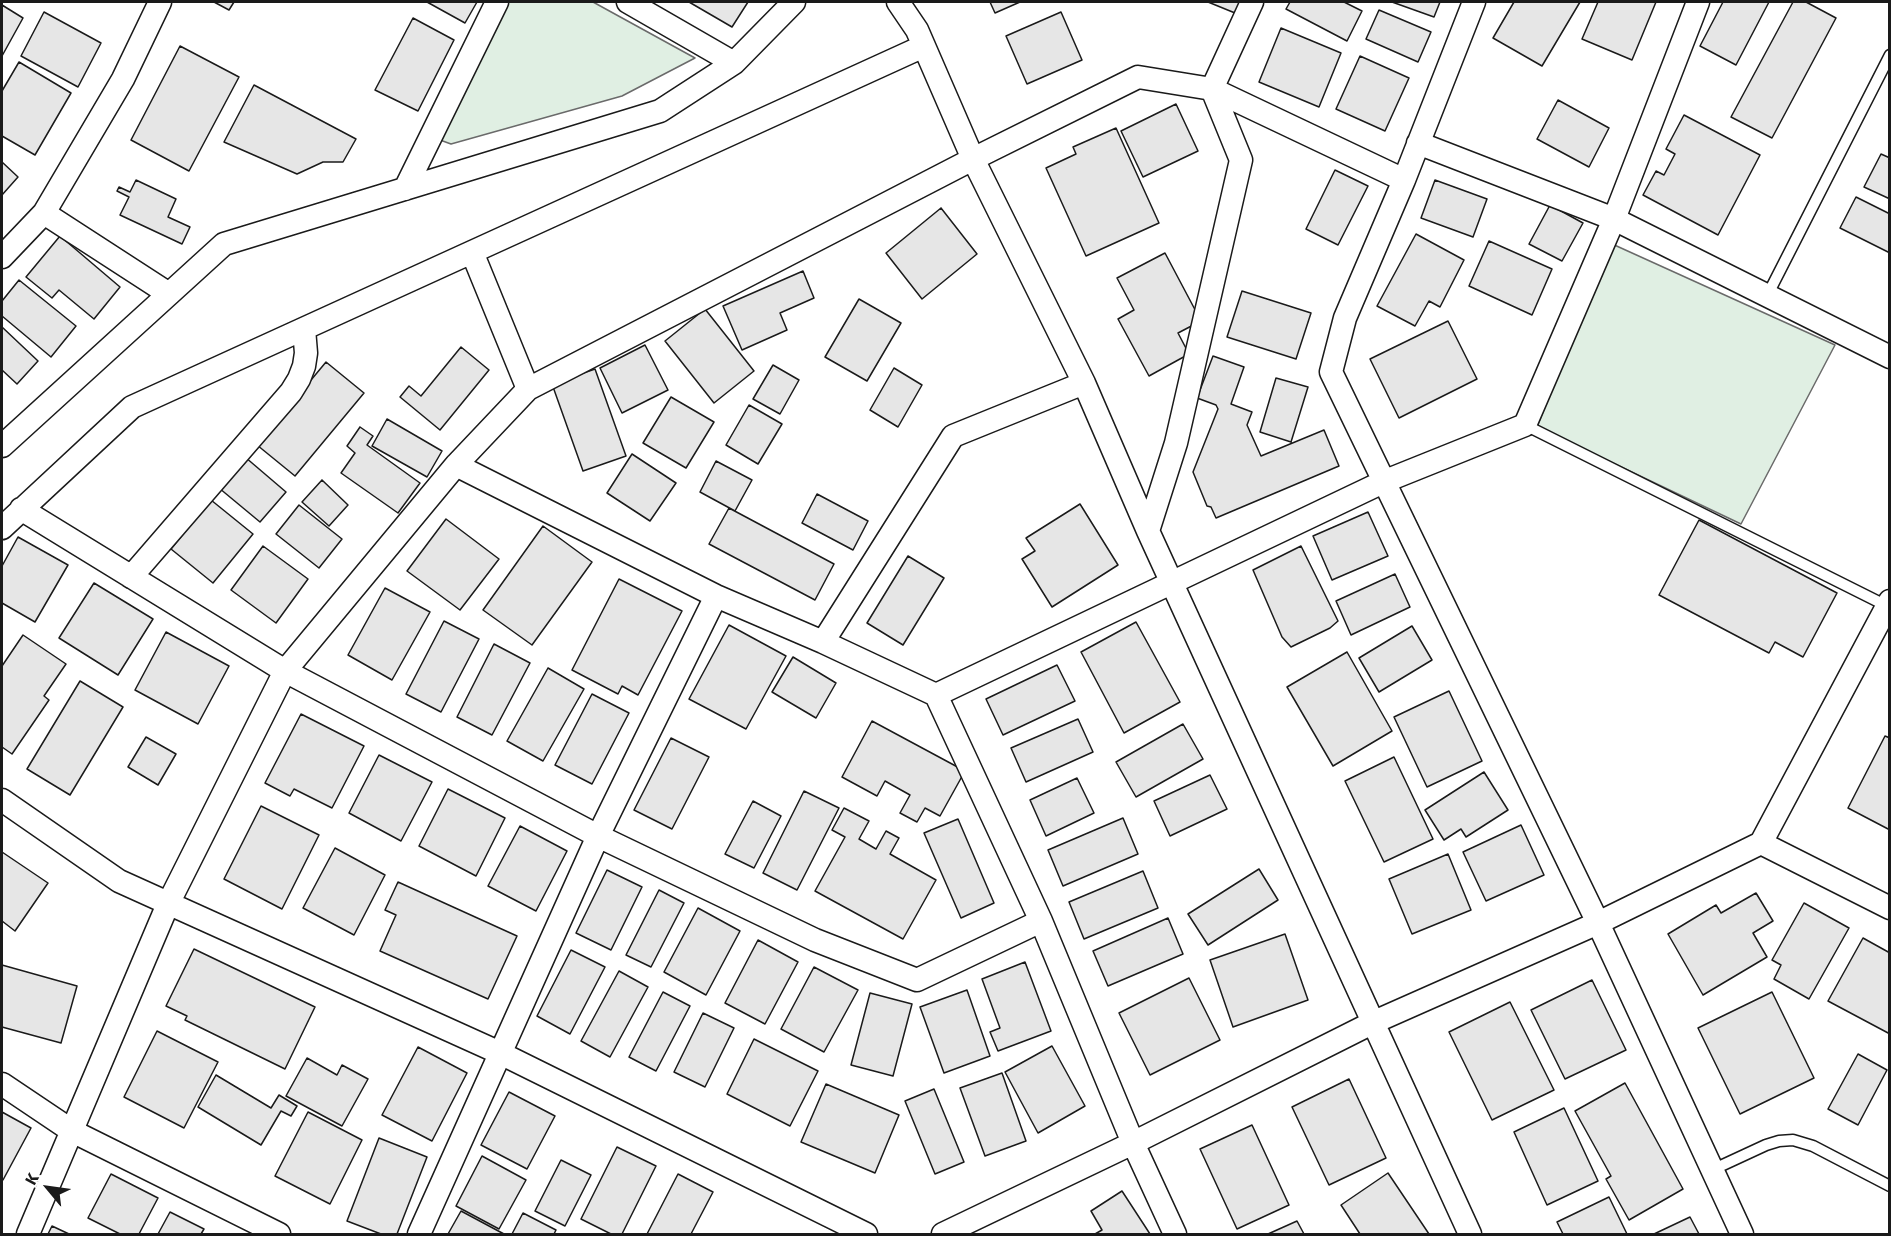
<!DOCTYPE html>
<html>
<head>
<meta charset="utf-8">
<style>
	body { margin:0 }
	#map { position:relative; width:1891px; height:1236px; overflow:hidden; background:#fff; font-family:"Fira Sans",sans-serif }
	canvas { display:block }
	.frame { position:absolute; inset:0; border:3px solid #1a1a1a; pointer-events:none }
	.north { position:absolute; left:18px; top:1158px; width:60px; height:60px; -webkit-text-stroke:4px #fff; paint-order:stroke; rotate:299deg; font-size:16px; font-weight:700; line-height:24px; text-align:center; color:#1a1a1a }
	.north::after { content:''; display:block; margin:auto; width:21px; height:27px; background:#1a1a1a; clip-path:polygon(50% 0,100% 100%,50% 72%,0 100%) }
</style>
</head>
<body>
<div id="map">
<canvas width="1891" height="1236"></canvas>
<div class="frame"></div>
<div class="north">K</div>
</div>
<script>
const context = document.querySelector('canvas').getContext('2d');
context.lineJoin = 'round';
function paint(path, color) { context.fillStyle = color; context.fill(path, 'evenodd'); }
const toPath = rows => new Path2D(rows.map(r => 'M' + r).join(''));
function strokePath(path, color, width, dash) { context.strokeStyle = color; context.lineWidth = width; context.lineCap = dash ? 'butt' : 'round'; context.setLineDash(dash || []); context.stroke(path); }
const green = toPath([
	[508,2,593,2,695,58,622,96,451,144,440,140,441,124,508,2],
	[1610,243,1835,345,1741,524,1537,427,1610,243]
]);
paint(green, '#e0efe3');
strokePath(green, '#6a6a6a', 1.5);
const building = toPath([
	[214,2,234,2,229,10,214,2],
	[427,2,477,2,465,23,427,2],
	[689,2,748,2,732,27,689,2],
	[990,2,1020,2,995,13,990,2],
	[1208,2,1240,2,1235,13,1208,2],
	[1290,2,1344,2,1362,11,1347,41,1286,9,1290,2],
	[1392,2,1440,2,1434,17,1392,2],
	[1514,2,1580,2,1542,66,1493,38,1514,2],
	[1598,2,1656,2,1632,60,1582,39,1598,2],
	[1723,2,1769,2,1736,65,1700,46,1723,2],
	[1793,2,1806,2,1836,18,1772,138,1731,117,1793,2],
	[2,5,23,18,2,56,2,5],
	[1379,10,1431,32,1418,62,1366,39,1379,10],
	[44,12,101,43,78,87,21,56,44,12],
	[1061,12,1082,60,1027,84,1006,36,1061,12],
	[413,18,454,40,418,111,375,90,413,18],
	[1281,28,1341,53,1319,107,1259,82,1281,28],
	[180,46,239,77,189,171,131,140,180,46],
	[1360,56,1409,78,1385,131,1336,109,1360,56],
	[19,62,71,93,35,155,2,136,2,91,19,62],
	[254,85,356,139,343,162,323,162,297,174,224,142,254,85],
	[1558,100,1609,128,1589,167,1537,139,1558,100],
	[1176,104,1198,151,1143,177,1121,131,1176,104],
	[1684,115,1760,155,1718,235,1643,195,1656,171,1664,175,1675,154,1666,149,1684,115],
	[1116,128,1159,223,1086,256,1046,168,1076,154,1073,147,1116,128],
	[1881,154,1890,158,1890,199,1864,187,1881,154],
	[2,162,18,177,2,195,2,162],
	[1335,170,1368,186,1338,245,1306,229,1335,170],
	[136,180,176,199,168,217,190,227,182,244,120,215,129,197,117,191,119,187,130,192,136,180],
	[1435,180,1487,199,1473,237,1421,218,1435,180],
	[1856,197,1890,214,1890,253,1840,228,1856,197],
	[1550,205,1583,223,1562,261,1529,244,1550,205],
	[941,208,977,254,922,299,886,253,941,208],
	[1416,234,1464,260,1440,307,1429,301,1415,326,1377,306,1416,234],
	[60,236,120,287,94,319,59,290,52,298,26,277,60,236],
	[1489,241,1552,269,1532,315,1469,286,1489,241],
	[1165,253,1201,321,1178,333,1189,354,1149,376,1118,319,1134,310,1117,278,1165,253],
	[803,271,814,298,780,313,787,330,742,350,723,306,803,271],
	[19,280,76,326,51,357,2,316,2,301,19,280],
	[1242,291,1311,313,1296,359,1227,337,1242,291],
	[859,299,901,323,867,381,825,357,859,299],
	[705,309,754,371,714,403,665,341,705,309],
	[1448,321,1477,379,1399,418,1370,359,1448,321],
	[2,327,38,361,17,384,2,370,2,327],
	[645,345,668,390,622,413,600,368,645,345],
	[461,347,489,370,440,430,400,397,409,386,421,396,461,347],
	[1213,356,1244,367,1231,404,1252,412,1247,425,1261,456,1324,430,1339,466,1216,518,1211,507,1207,506,1193,472,1218,409,1216,405,1197,398,1213,356],
	[326,362,364,393,295,476,257,445,326,362],
	[773,365,799,380,780,414,753,399,773,365],
	[894,368,922,385,898,427,870,410,894,368],
	[595,369,626,456,583,471,552,384,595,369],
	[1276,378,1308,387,1291,442,1260,432,1276,378],
	[671,397,714,422,686,468,643,443,671,397],
	[749,405,782,424,758,464,726,445,749,405],
	[387,419,442,451,427,477,372,446,387,419],
	[360,427,373,436,367,445,420,483,398,513,341,473,355,453,347,446,360,427],
	[632,454,676,483,650,521,607,493,632,454],
	[245,457,286,492,260,522,219,488,245,457],
	[716,461,752,480,735,511,700,492,716,461],
	[322,480,348,505,329,526,302,502,322,480],
	[817,494,868,521,853,550,802,523,817,494],
	[211,500,253,534,213,583,171,549,211,500],
	[1080,504,1118,565,1052,607,1022,559,1035,551,1026,538,1080,504],
	[299,505,342,539,319,568,276,534,299,505],
	[729,508,834,564,815,600,709,544,729,508],
	[1368,512,1388,556,1332,580,1313,536,1368,512],
	[446,519,499,559,460,610,407,571,446,519],
	[1699,520,1837,593,1803,657,1775,642,1769,653,1659,595,1699,520],
	[543,526,592,562,532,645,483,610,543,526],
	[18,537,68,565,35,622,2,603,2,566,18,537],
	[263,546,308,579,276,623,231,590,263,546],
	[1301,546,1338,621,1330,628,1291,647,1282,637,1253,570,1301,546],
	[908,556,944,578,903,645,867,623,908,556],
	[1395,574,1410,607,1351,635,1336,601,1395,574],
	[619,579,682,611,638,695,622,686,618,694,572,670,619,579],
	[94,583,153,619,118,675,59,638,94,583],
	[385,588,430,612,392,680,348,655,385,588],
	[444,621,479,639,441,712,406,694,444,621],
	[1136,622,1180,702,1124,733,1081,652,1136,622],
	[729,625,786,656,746,729,689,699,729,625],
	[1412,626,1432,660,1379,692,1359,658,1412,626],
	[166,632,229,666,198,724,135,690,166,632],
	[23,635,66,664,44,696,49,700,12,754,2,747,2,666,23,635],
	[494,644,530,663,492,735,457,717,494,644],
	[1347,652,1392,731,1333,766,1287,687,1347,652],
	[793,657,836,683,816,718,772,692,793,657],
	[1057,665,1075,701,1003,735,986,699,1057,665],
	[548,668,584,689,543,761,507,741,548,668],
	[80,681,123,707,70,795,27,769,80,681],
	[1449,691,1482,761,1427,787,1394,717,1449,691],
	[592,694,629,713,592,784,555,765,592,694],
	[301,714,364,746,332,808,294,789,290,796,265,783,301,714],
	[1078,719,1093,752,1026,782,1011,748,1078,719],
	[872,721,965,771,940,816,925,808,917,822,900,813,910,795,885,781,877,796,842,777,872,721],
	[1183,724,1203,759,1136,797,1116,762,1183,724],
	[1885,736,1890,738,1890,830,1848,808,1885,736],
	[146,737,176,754,158,785,128,767,146,737],
	[671,738,709,757,672,829,634,810,671,738],
	[379,755,432,782,401,841,349,813,379,755],
	[1394,757,1433,839,1384,862,1345,781,1394,757],
	[1484,772,1508,810,1466,837,1461,829,1444,840,1425,810,1484,772],
	[1210,775,1227,809,1170,836,1154,801,1210,775],
	[1077,778,1094,813,1046,836,1030,800,1077,778],
	[448,789,505,818,476,876,419,846,448,789],
	[804,791,839,808,797,890,763,873,804,791],
	[753,801,781,816,754,868,725,854,753,801],
	[261,806,319,835,282,909,224,879,261,806],
	[844,808,869,821,859,839,876,849,886,831,899,838,890,854,936,880,903,939,815,891,845,837,832,830,844,808],
	[1123,818,1138,854,1063,886,1048,850,1123,818],
	[958,819,994,903,961,918,924,833,958,819],
	[1521,825,1544,875,1486,901,1463,852,1521,825],
	[520,826,567,851,536,911,488,886,520,826],
	[335,848,385,875,354,935,303,908,335,848],
	[2,852,48,883,15,931,2,921,2,852],
	[1448,854,1471,910,1412,934,1389,879,1448,854],
	[1259,869,1278,900,1208,945,1188,914,1259,869],
	[607,870,642,887,611,950,576,933,607,870],
	[1143,871,1158,908,1084,939,1069,902,1143,871],
	[398,882,517,936,488,999,380,951,396,915,385,910,398,882],
	[659,890,684,903,651,967,626,955,659,890],
	[1756,893,1773,921,1753,933,1767,957,1703,995,1668,934,1716,905,1721,913,1756,893],
	[1804,903,1849,928,1809,999,1774,979,1781,965,1772,960,1804,903],
	[698,908,740,931,706,995,664,972,698,908],
	[1168,918,1183,954,1108,986,1093,951,1168,918],
	[1285,934,1308,1000,1233,1027,1210,960,1285,934],
	[1863,938,1890,953,1890,1034,1828,1001,1863,938],
	[758,940,798,962,765,1024,725,1003,758,940],
	[194,949,315,1007,285,1069,185,1020,187,1016,166,1006,194,949],
	[571,950,605,967,570,1034,537,1016,571,950],
	[1025,962,1051,1031,998,1051,990,1032,1000,1028,982,979,1025,962],
	[2,965,77,986,61,1043,2,1027,2,965],
	[814,967,858,990,824,1052,781,1029,814,967],
	[619,971,648,987,610,1057,581,1041,619,971],
	[1189,978,1220,1040,1150,1075,1119,1013,1189,978],
	[1592,980,1626,1050,1565,1079,1531,1010,1592,980],
	[967,990,990,1056,944,1073,920,1007,967,990],
	[663,992,690,1006,656,1071,629,1057,663,992],
	[1772,992,1814,1078,1740,1114,1698,1028,1772,992],
	[870,993,912,1004,893,1076,851,1065,870,993],
	[1510,1002,1554,1090,1492,1120,1449,1032,1510,1002],
	[703,1013,734,1028,705,1087,674,1072,703,1013],
	[157,1031,218,1062,184,1128,124,1097,157,1031],
	[754,1039,818,1071,790,1126,727,1094,754,1039],
	[1052,1046,1085,1106,1038,1133,1005,1072,1052,1046],
	[418,1047,467,1073,432,1141,382,1115,418,1047],
	[1858,1054,1887,1070,1858,1125,1828,1109,1858,1054],
	[307,1058,337,1075,342,1065,368,1079,342,1126,286,1096,307,1058],
	[1002,1073,1026,1141,985,1156,960,1088,1002,1073],
	[216,1075,271,1108,279,1095,297,1106,291,1116,281,1111,261,1145,198,1107,216,1075],
	[1349,1079,1386,1158,1329,1185,1292,1107,1349,1079],
	[1625,1083,1683,1189,1629,1220,1606,1179,1611,1176,1575,1111,1625,1083],
	[826,1084,899,1115,875,1173,801,1142,826,1084],
	[934,1089,964,1162,935,1174,905,1101,934,1089],
	[509,1092,555,1116,527,1169,481,1145,509,1092],
	[1564,1108,1598,1181,1547,1205,1514,1132,1564,1108],
	[2,1112,31,1128,3,1180,2,1180,2,1112],
	[308,1112,362,1140,330,1204,275,1176,308,1112],
	[1252,1125,1289,1205,1237,1229,1200,1149,1252,1125],
	[379,1138,427,1157,397,1234,381,1234,347,1221,379,1138],
	[617,1147,656,1166,622,1234,611,1234,581,1219,617,1147],
	[482,1156,526,1180,499,1229,456,1206,482,1156],
	[561,1160,591,1175,565,1226,535,1211,561,1160],
	[1388,1173,1429,1234,1360,1234,1341,1205,1388,1173],
	[111,1174,158,1198,139,1234,120,1234,88,1218,111,1174],
	[678,1174,713,1192,691,1234,647,1234,678,1174],
	[1122,1191,1150,1234,1095,1234,1102,1230,1091,1211,1122,1191],
	[1609,1197,1627,1234,1563,1234,1557,1222,1609,1197],
	[461,1211,504,1234,448,1234,461,1211],
	[170,1212,204,1229,201,1234,158,1234,170,1212],
	[523,1213,556,1230,554,1234,512,1234,523,1213],
	[1690,1217,1699,1234,1654,1234,1690,1217],
	[1297,1221,1304,1234,1268,1234,1297,1221],
	[52,1226,69,1234,48,1234,52,1226]
]);
paint(building, '#e6e6e6');
strokePath(building, '#1a1a1a', 1.5);
const service = toPath([
	[1767,296,1890,55],
	[1525,425,1887,606],
	[1712,1170,1766,1145,1779,1141,1793,1140,1813,1146,1890,1186]
]);
const minor = toPath([
	[628,2,734,63],
	[898,2,917,30,973,159,1084,383,1148,531,1470,1234],
	[1474,2,1404,180,1345,318,1331,372,1598,923,1742,1234],
	[1418,143,1614,219,1890,357],
	[405,189,497,2],
	[44,213,169,294],
	[472,252,528,389],
	[2,257,44,213,123,79,160,2],
	[2,446,224,244,660,111,734,63,794,2],
	[456,465,716,596,823,642,936,695,1041,921,1133,1143,1175,1234],
	[21,509,285,671,598,836,815,940,917,980,1041,921],
	[2,528,132,407,924,46],
	[1148,531,1176,443,1241,160,1212,89,1252,2],
	[131,577,291,392,299,379,304,366,306,353,304,329],
	[823,642,953,436,1084,383],
	[936,695,1383,482,1525,425,1614,219,1698,2],
	[2,800,119,881,500,1053,866,1234],
	[1761,843,1890,908],
	[2,1084,72,1131,279,1234],
	[28,1234,168,904,285,671,456,465,528,389,973,159,1138,77,1212,89,1404,180],
	[419,1234,598,836,716,596],
	[943,1234,1133,1143,1372,1023,1598,923,1761,843,1890,601]
]);
strokePath(service, '#1a1a1a', 13);
strokePath(minor, '#1a1a1a', 25);
strokePath(service, '#fff', 10);
strokePath(minor, '#fff', 22);
</script>
</body>
</html>
